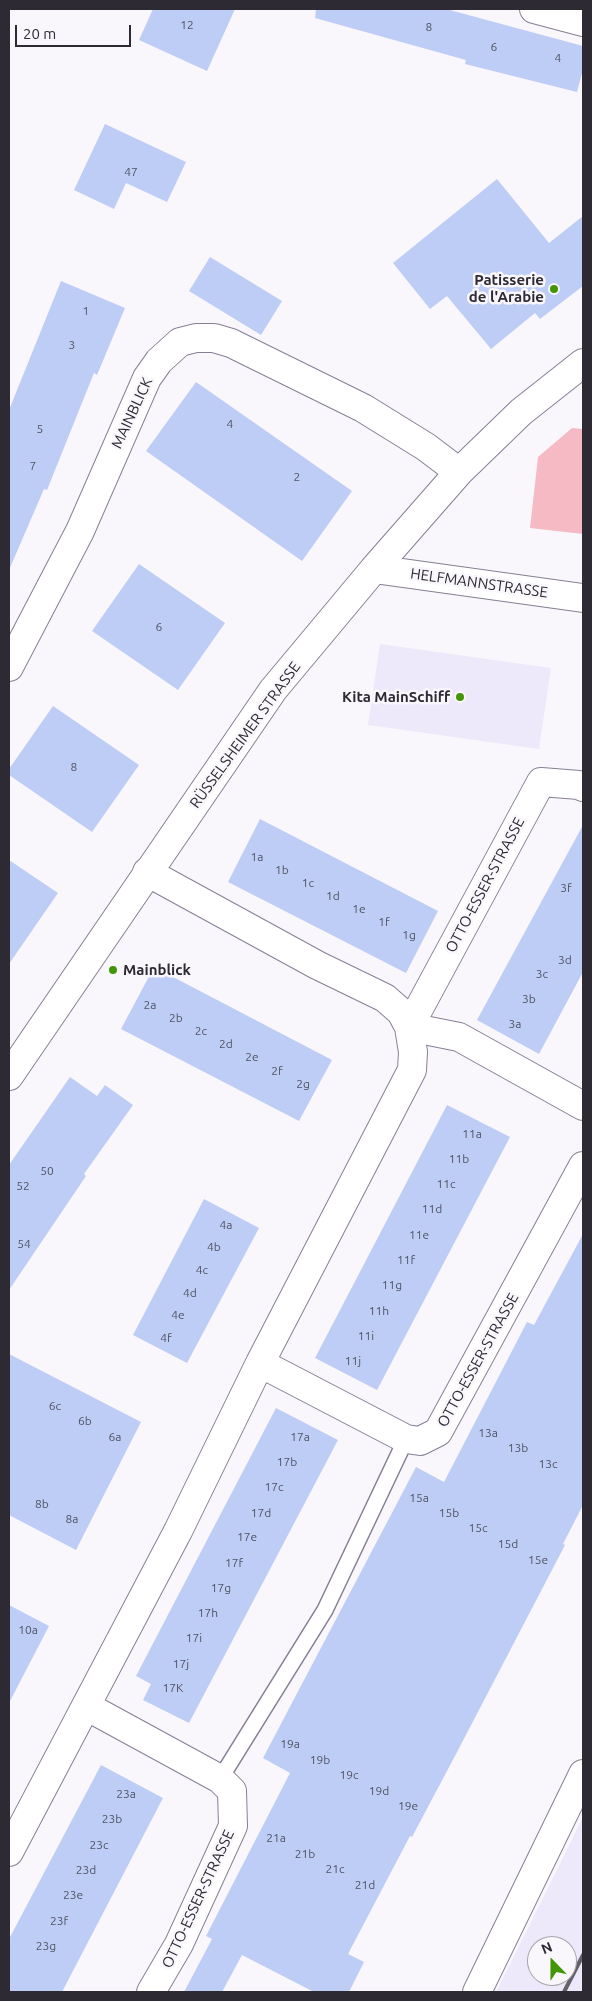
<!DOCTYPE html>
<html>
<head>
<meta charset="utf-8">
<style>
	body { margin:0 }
	#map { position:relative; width:592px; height:2001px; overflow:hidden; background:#f9f7fc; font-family:Ubuntu,sans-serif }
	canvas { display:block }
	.frame { position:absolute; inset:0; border:10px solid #2d2a33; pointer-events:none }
	.north { position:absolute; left:527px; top:1936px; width:50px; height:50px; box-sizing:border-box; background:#f9f7fc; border:1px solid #a7a5ac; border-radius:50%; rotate:338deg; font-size:14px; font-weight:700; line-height:20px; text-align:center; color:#2d2a33 }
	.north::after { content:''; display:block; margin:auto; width:18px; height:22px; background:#429604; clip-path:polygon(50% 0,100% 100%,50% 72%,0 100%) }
	.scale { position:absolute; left:15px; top:25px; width:116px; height:22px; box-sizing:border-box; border:2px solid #2d2a33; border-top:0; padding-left:6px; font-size:15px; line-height:18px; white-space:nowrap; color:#2d2a33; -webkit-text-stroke:4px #f9f7fc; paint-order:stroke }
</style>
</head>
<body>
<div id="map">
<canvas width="592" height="2001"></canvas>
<div class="frame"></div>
<div class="north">N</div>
<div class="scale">20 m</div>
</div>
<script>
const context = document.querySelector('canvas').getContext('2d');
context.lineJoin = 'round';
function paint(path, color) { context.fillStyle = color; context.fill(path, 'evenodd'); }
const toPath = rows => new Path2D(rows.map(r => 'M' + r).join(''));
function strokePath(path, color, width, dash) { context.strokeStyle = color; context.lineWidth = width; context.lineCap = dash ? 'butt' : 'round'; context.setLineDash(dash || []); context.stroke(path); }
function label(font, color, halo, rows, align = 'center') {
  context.font = font + ' Ubuntu,sans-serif'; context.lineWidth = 5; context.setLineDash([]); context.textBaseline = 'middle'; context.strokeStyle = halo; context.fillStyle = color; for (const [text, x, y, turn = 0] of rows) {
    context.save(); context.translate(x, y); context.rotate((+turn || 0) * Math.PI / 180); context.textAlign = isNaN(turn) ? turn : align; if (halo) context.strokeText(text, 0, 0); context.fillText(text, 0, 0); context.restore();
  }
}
paint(toPath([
	[380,644,551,668,539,749,368,725],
	[583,1817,583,1992,496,1992,559,1866],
	[537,1946,567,1946,567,1976,537,1976]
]), '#eee8fb');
paint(toPath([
	[572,428,583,429,583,534,530,528,538,457]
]), '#f6bac5');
paint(toPath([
	[153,9,235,9,207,71,139,40],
	[316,9,446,9,583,46,583,69,577,92,465,64,466,60,315,18],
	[105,124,186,162,167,202,126,183,114,209,74,190],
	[497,179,549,243,583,216,583,286,540,319,535,313,491,349,447,296,430,309,393,263],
	[210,257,282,301,261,335,189,291],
	[61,281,125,308,97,375,94,373,47,490,44,489,9,570,9,410],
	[196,382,352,491,302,561,146,451],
	[139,564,225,623,178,690,92,631],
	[53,706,139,765,92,832,9,775,9,769],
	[260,819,438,911,406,973,228,882],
	[583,825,583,972,539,1054,477,1020],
	[9,860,58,893,9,964],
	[154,967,332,1060,299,1121,121,1029],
	[70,1077,97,1096,105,1085,133,1105,84,1174,86,1176,9,1290,9,1165],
	[447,1105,510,1137,377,1390,315,1358],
	[204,1199,259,1228,187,1363,133,1335],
	[583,1234,583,1505,563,1544,565,1545,456,1754,412,1837,410,1836,348,1954,364,1962,349,1992,314,1992,242,1955,222,1992,184,1992,212,1939,206,1936,290,1773,263,1758,394,1509,416,1467,444,1482,527,1322,534,1325],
	[9,1354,141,1422,76,1550,9,1515],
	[276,1408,338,1440,189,1723,143,1700,151,1684,136,1676],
	[9,1605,49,1626,9,1703],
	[101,1765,163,1798,62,1992,9,1992,9,1939]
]), '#bdcdf5');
const lane = toPath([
	[220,1779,325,1610,406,1439]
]);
const street = toPath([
	[534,9,583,22],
	[374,569,583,598],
	[9,667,80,531,147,378,159,361,180,342,196,338,214,338,231,343,363,408,426,447,459,472],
	[583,787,579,785,541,782,409,1027,459,1037,583,1106],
	[9,1076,273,690,374,569,459,472,521,412,583,363],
	[260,1363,406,1439,420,1441,438,1432,583,1166],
	[86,1706,220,1779,232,1791,233,1826,179,1944,151,1992],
	[9,1852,178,1531,260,1363,412,1070,413,1052,409,1027,401,1012,385,998,317,965,147,872],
	[477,1992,583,1774]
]);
strokePath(lane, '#877f95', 18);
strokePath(street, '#877f95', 30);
strokePath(lane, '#fff', 15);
strokePath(street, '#fff', 28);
strokePath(toPath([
	[564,1992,583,1955]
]), '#646169', 4);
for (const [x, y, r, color] of [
	[554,289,5,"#429604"],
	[460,697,5,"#429604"],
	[113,970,5,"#429604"]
]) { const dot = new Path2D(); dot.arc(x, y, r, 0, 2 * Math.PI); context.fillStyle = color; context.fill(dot); strokePath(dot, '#f9f7fc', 2); }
label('12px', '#515364', null, [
	["12",187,25],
	["8",429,27],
	["6",494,47],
	["4",558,58],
	["47",131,172],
	["1",86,311],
	["3",72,345],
	["4",230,424],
	["5",40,429],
	["7",33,466],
	["2",297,477],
	["6",159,627],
	["8",74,767],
	["1a",257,857],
	["1b",282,870],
	["1c",308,883],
	["3f",566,888],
	["1d",333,896],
	["1e",359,909],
	["1f",384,922],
	["1g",409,935],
	["3d",565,960],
	["3c",542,974],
	["3b",529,999],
	["2a",150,1005],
	["2b",176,1018],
	["3a",515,1024],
	["2c",201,1031],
	["2d",226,1044],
	["2e",252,1057],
	["2f",277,1071],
	["2g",303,1084],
	["11a",472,1134],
	["11b",459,1159],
	["50",47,1171],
	["11c",446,1184],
	["52",23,1186],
	["11d",432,1209],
	["4a",226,1225],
	["11e",419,1235],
	["54",24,1244],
	["4b",214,1247],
	["11f",406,1260],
	["4c",202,1270],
	["11g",392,1285],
	["4d",190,1293],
	["11h",379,1311],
	["4e",178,1315],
	["11i",366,1336],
	["4f",166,1338],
	["11j",353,1361],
	["6c",55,1406],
	["6b",85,1421],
	["13a",488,1433],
	["6a",115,1437],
	["17a",300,1437],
	["13b",518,1448],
	["17b",287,1462],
	["13c",548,1464],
	["17c",274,1487],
	["15a",419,1498],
	["8b",42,1504],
	["17d",261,1513],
	["15b",449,1513],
	["8a",72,1519],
	["15c",478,1528],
	["17e",247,1537],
	["15d",508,1544],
	["15e",538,1560],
	["17f",234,1563],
	["17g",221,1588],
	["17h",208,1613],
	["10a",28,1630],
	["17i",194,1638],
	["17j",181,1664],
	["17K",173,1688],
	["19a",290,1744],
	["19b",320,1760],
	["19c",349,1775],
	["19d",379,1791],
	["23a",126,1794],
	["19e",408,1806],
	["23b",112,1819],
	["21a",276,1838],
	["23c",99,1845],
	["21b",305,1854],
	["21c",335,1869],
	["23d",86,1870],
	["21d",365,1885],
	["23e",73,1895],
	["23f",59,1921],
	["23g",46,1946]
]);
label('bold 15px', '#2d2a33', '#f9f7fc', [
	["Patisserie",544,280],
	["de l'Arabie",544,297],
	["Kita MainSchiff",450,697],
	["Mainblick",123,970,"left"]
], 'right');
label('15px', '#2d2a33', '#f9f7fc', [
	["MAINBLICK",132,413,-65],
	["HELFMANNSTRASSE",479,583,8],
	["RÜSSELSHEIMER STRASSE",245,735,-54],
	["OTTO-ESSER-STRASSE",485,885,-62],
	["OTTO-ESSER-STRASSE",478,1360,-61],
	["OTTO-ESSER-STRASSE",198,1899,-65]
]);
</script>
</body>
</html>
